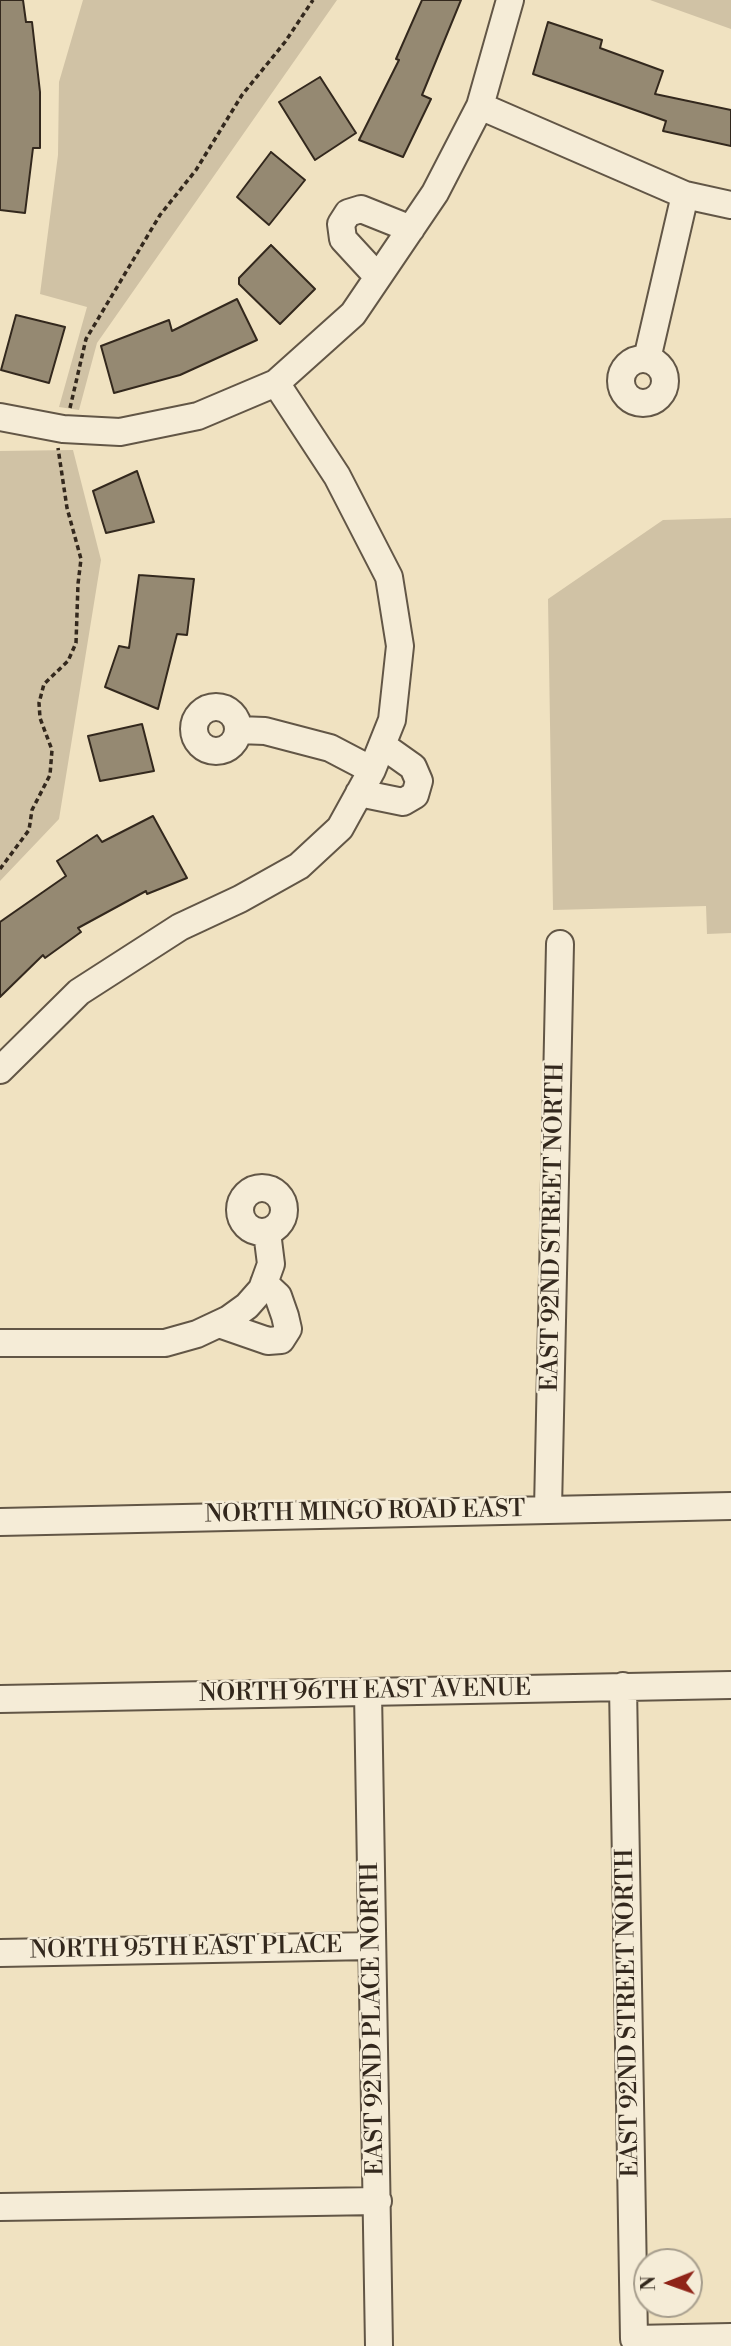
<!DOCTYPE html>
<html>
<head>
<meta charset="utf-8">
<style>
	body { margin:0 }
	#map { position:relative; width:731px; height:2346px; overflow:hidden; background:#f0e2c1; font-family:"Libre Bodoni",serif }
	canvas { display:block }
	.north { position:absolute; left:633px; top:2248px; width:70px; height:70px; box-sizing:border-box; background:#f5ecd7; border:2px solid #a79e8d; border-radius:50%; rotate:269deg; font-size:19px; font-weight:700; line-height:28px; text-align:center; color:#33281d }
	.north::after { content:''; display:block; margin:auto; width:24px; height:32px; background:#8f2418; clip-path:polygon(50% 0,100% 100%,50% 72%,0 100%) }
</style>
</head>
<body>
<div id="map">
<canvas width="731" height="2346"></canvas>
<div class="north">N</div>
</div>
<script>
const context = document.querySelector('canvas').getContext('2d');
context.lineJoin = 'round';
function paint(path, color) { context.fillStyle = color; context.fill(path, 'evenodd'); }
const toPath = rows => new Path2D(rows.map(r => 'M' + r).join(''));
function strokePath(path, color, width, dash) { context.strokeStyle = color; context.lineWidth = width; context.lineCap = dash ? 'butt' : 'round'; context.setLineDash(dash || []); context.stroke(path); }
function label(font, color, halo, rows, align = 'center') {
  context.font = font + ' "Libre Bodoni",serif'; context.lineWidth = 5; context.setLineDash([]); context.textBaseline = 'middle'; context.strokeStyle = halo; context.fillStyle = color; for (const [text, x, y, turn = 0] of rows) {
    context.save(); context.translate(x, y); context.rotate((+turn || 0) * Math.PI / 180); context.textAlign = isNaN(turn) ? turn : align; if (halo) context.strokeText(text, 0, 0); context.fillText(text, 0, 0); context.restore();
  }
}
paint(toPath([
	[83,0,337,0,97,343,79,410,59,407,87,307,40,294,58,155,59,82],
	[650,0,731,0,731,29],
	[73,450,101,560,59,819,0,881,0,451],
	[731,518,731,933,707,934,706,906,553,910,548,599,663,520]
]), '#d0c2a5');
const building = toPath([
	[0,0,23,0,26,22,32,22,40,92,40,148,33,148,25,213,0,210,0,0],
	[422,0,461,0,422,95,431,99,403,157,359,140,399,60,396,59,422,0],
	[548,22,602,40,600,48,663,71,655,94,731,110,731,146,663,131,666,121,533,74,548,22],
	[320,77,356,133,315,160,279,102,320,77],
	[271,152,305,180,269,225,237,197,271,152],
	[271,245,315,289,280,324,239,284,239,278,271,245],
	[237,299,257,340,180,375,114,393,101,346,169,320,172,331,237,299],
	[16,315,65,327,49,383,1,370,16,315],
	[137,471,154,522,106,533,93,491,137,471],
	[139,575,194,579,187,635,177,634,158,709,105,687,119,646,129,648,139,575],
	[142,724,154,771,100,781,88,736,142,724],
	[153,816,187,878,147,894,146,891,78,928,81,932,45,958,43,955,0,997,0,922,66,876,57,861,97,835,102,842,153,816]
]);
paint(building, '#958972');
strokePath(building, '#33281d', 2);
const minor = toPath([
	[480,106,685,195,731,205],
	[378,277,343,239,341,224,348,213,361,209,411,229],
	'621 381a22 22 0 1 1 44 0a22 22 0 1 1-44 0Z',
	[647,359,685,195],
	[0,417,63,429,120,432,198,416,276,383,353,314,435,193,480,106,510,0],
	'194 729a22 22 0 1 1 44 0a22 22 0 1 1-44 0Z',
	[238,730,265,731,330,748,372,770],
	[359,793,403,802,415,795,419,781,413,767,382,745],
	[0,1070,79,992,180,927,240,899,299,866,340,828,372,770,392,720,400,646,389,577,337,476,276,383],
	'240 1210a22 22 0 1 1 44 0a22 22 0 1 1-44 0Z',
	[219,1324,268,1341,281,1340,288,1329,285,1316,278,1296,264,1283],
	[0,1343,165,1343,197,1334,229,1319,247,1306,262,1289,271,1264,267,1232],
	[548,1509,560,944],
	[0,1522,731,1506],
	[623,1686,634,2339,731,2337],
	[368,1692,379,2346],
	[0,1699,731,1685],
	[0,1953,372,1946],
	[0,2207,378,2201]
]);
strokePath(minor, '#625646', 30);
strokePath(toPath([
	[70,408,86,339,160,215,196,170,242,95,285,42,313,0],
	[0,869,29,830,32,810,50,775,52,750,40,718,39,703,44,684,68,661,76,643,78,584,81,559,67,508,58,448]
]), '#33281d', 3.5, [5, 3.5]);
strokePath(minor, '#f5ecd7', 26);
label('24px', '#33281d', '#f5ecd7', [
	["EAST 92ND STREET NORTH",554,1227,-89],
	["NORTH MINGO ROAD EAST",365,1513,-1],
	["NORTH 96TH EAST AVENUE",365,1692,-1],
	["NORTH 95TH EAST PLACE",186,1949,-1],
	["EAST 92ND STREET NORTH",629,2013,-91],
	["EAST 92ND PLACE NORTH",374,2019,-91]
]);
</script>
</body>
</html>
